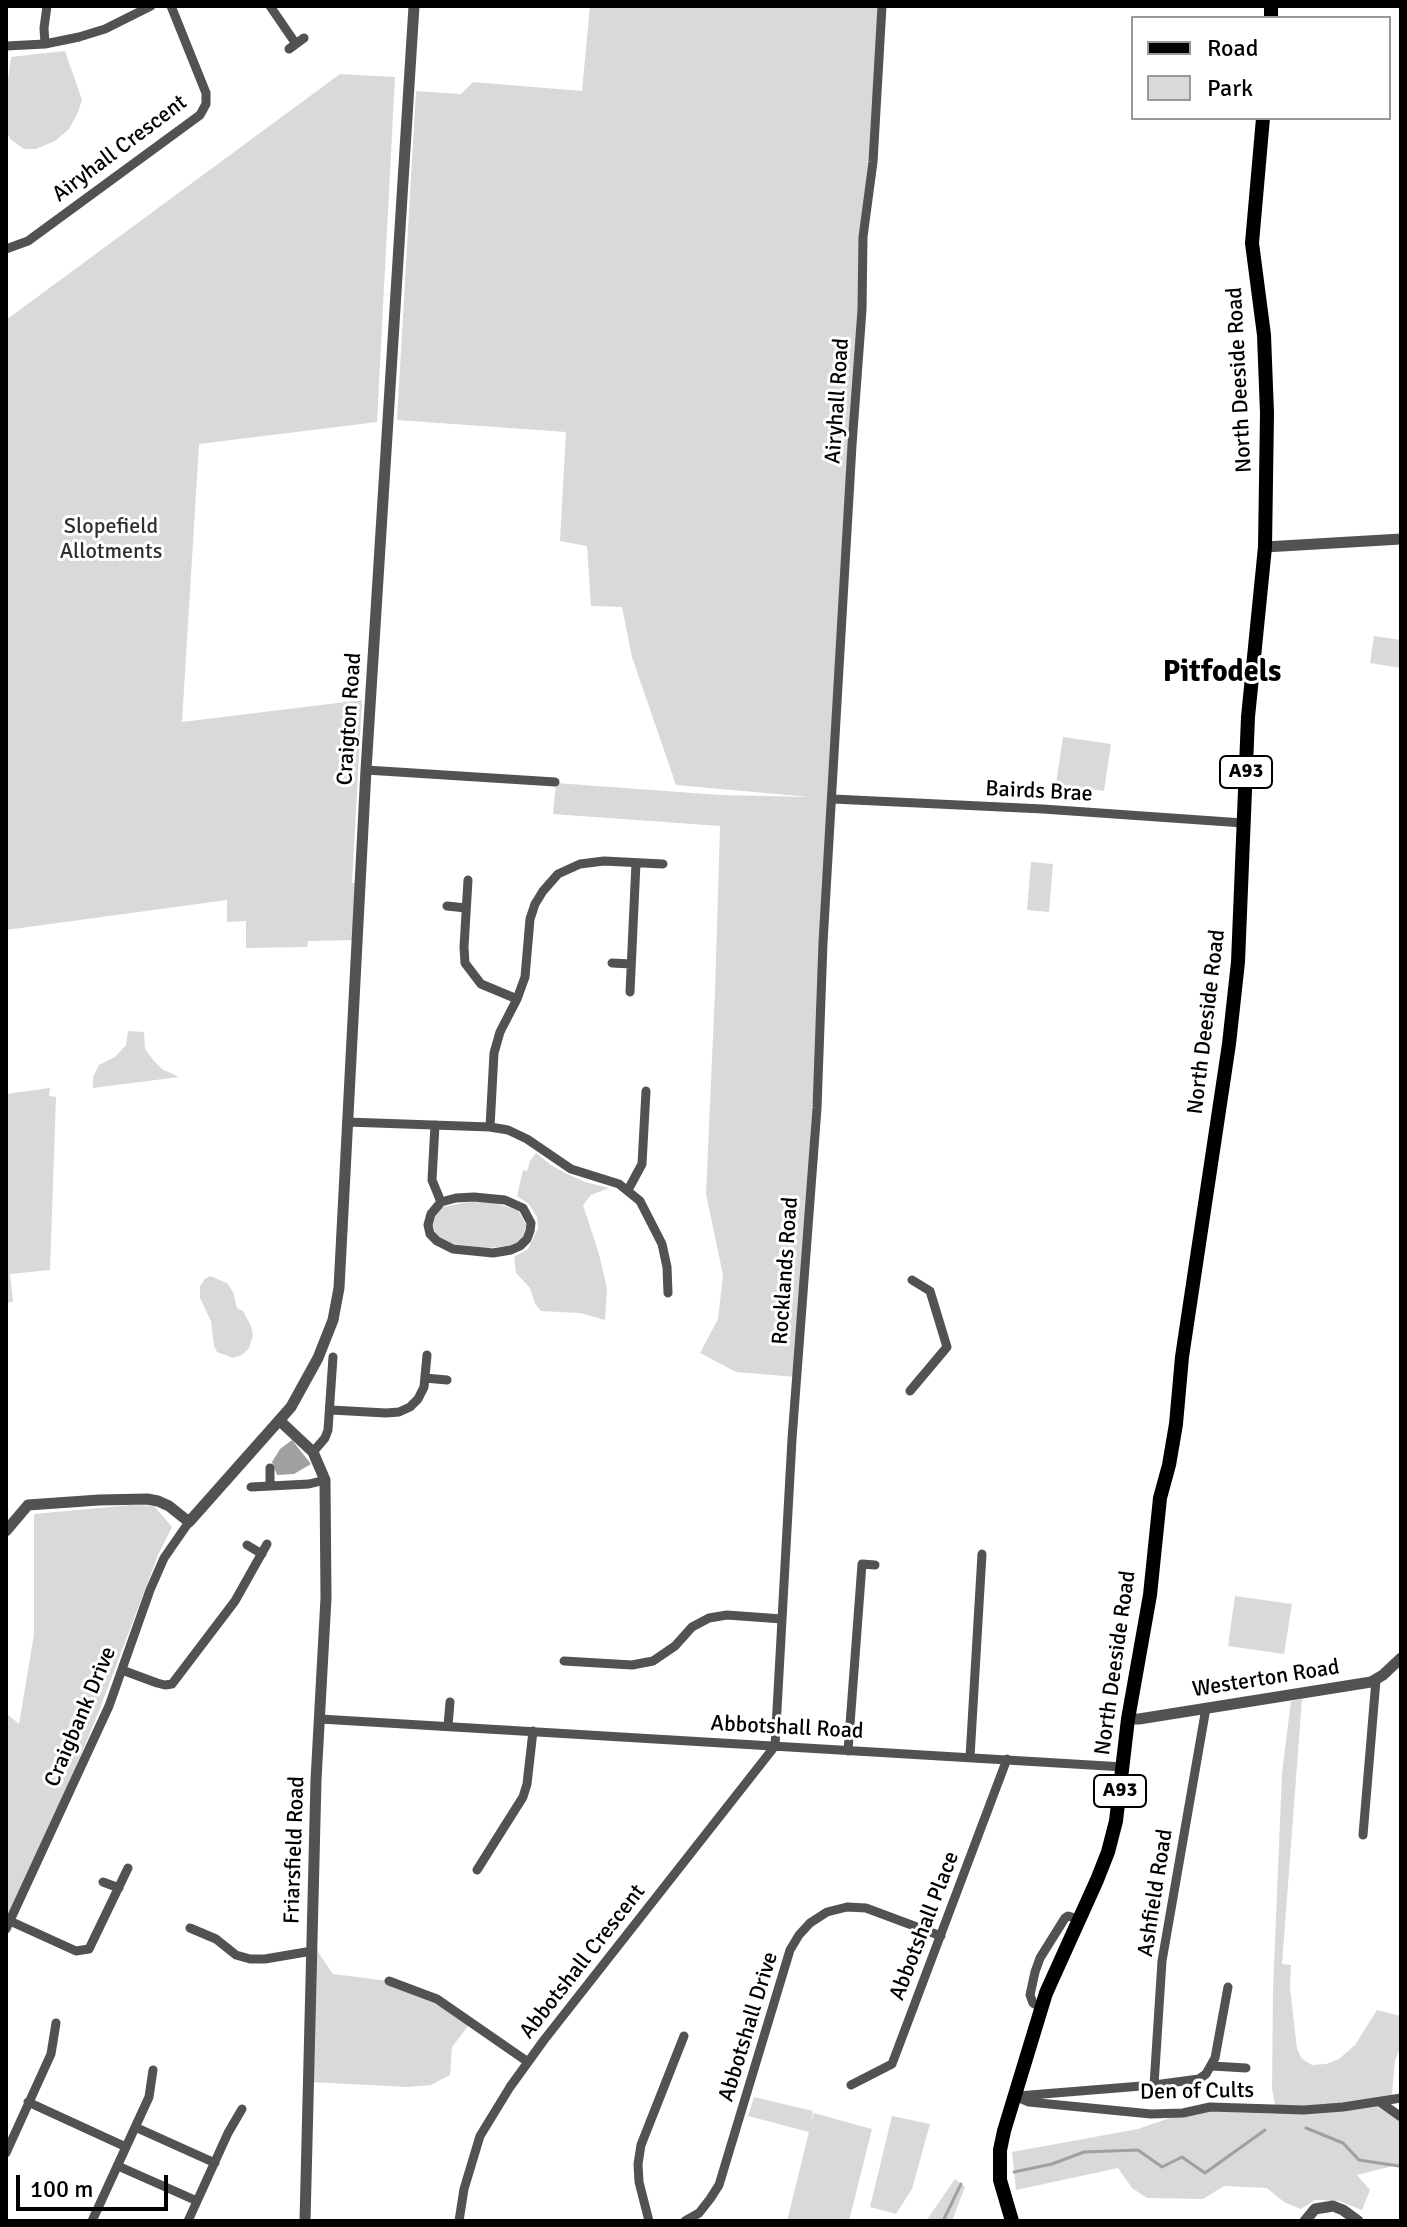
<!DOCTYPE html>
<html>
<head>
<meta charset="utf-8">
<style>
	body { margin:0 }
	#map { position:relative; width:1407px; height:2227px; overflow:hidden; background:#fff; font-family:Signika,sans-serif }
	canvas { display:block }
	.frame { position:absolute; inset:0; border:8px solid #000; pointer-events:none }
	.legend { position:absolute; left:1131px; top:16px; width:260px; height:104px; box-sizing:border-box; background:#fff; border:2px solid #999; margin:0; padding:10px 14px; list-style:none; font-size:24px; color:#000 }
	.legend li { display:flex; align-items:center; gap:16px; height:40px }
	.legend b { width:40px; border:2px solid #999 }
	.scale { position:absolute; left:16px; top:2175px; width:152px; height:36px; box-sizing:border-box; border:4px solid #000; border-top:0; padding-left:10px; font-size:24px; line-height:28px; white-space:nowrap; color:#000; -webkit-text-stroke:6px #fff; paint-order:stroke }
</style>
</head>
<body>
<div id="map">
<canvas width="1407" height="2227"></canvas>
<div class="frame"></div>
<ul class="legend">
<li><b style="height:10px;background:#000"></b>Road</li>
<li><b style="height:22px;background:#d9d9d9"></b>Park</li>
</ul>
<div class="scale">100 m</div>
</div>
<script>
const context = document.querySelector('canvas').getContext('2d');
context.lineJoin = 'round';
function paint(path, color) { context.fillStyle = color; context.fill(path, 'evenodd'); }
const toPath = rows => new Path2D(rows.map(r => 'M' + r).join(''));
function strokePath(path, color, width, dash) { context.strokeStyle = color; context.lineWidth = width; context.lineCap = dash ? 'butt' : 'round'; context.setLineDash(dash || []); context.stroke(path); }
function label(font, color, halo, rows, align = 'center') {
  context.font = font + ' Signika,sans-serif'; context.lineWidth = 6; context.setLineDash([]); context.textBaseline = 'middle'; context.strokeStyle = halo; context.fillStyle = color; for (const [text, x, y, turn = 0] of rows) {
    context.save(); context.translate(x, y); context.rotate((+turn || 0) * Math.PI / 180); context.textAlign = isNaN(turn) ? turn : align; if (halo) context.strokeText(text, 0, 0); context.fillText(text, 0, 0); context.restore();
  }
}
paint(toPath([
	[590,6,879,6,796,1377,736,1372,700,1353,718,1319,723,1275,706,1194,715,992,720,826,553,814,556,783,720,795,810,797,676,785,632,657,622,607,591,606,587,546,560,541,566,432,397,420,416,91,461,94,473,82,582,91],
	[65,51,82,100,78,112,69,129,55,141,36,149,24,149,10,139,6,129,6,95,11,57],
	[340,74,395,77,377,422,199,444,182,722,362,700,352,883,361,883,358,940,308,941,307,947,246,948,246,921,227,922,227,900,6,930,6,320],
	[1374,636,1401,640,1401,668,1370,663],
	[1063,737,1111,744,1104,791,1056,784],
	[1031,862,1053,864,1049,912,1027,910],
	[128,1031,144,1032,145,1049,154,1061,162,1069,179,1077,93,1088,93,1077,99,1065,115,1057,126,1045],
	[50,1088,49,1096,56,1097,50,1270,10,1274,13,1302,6,1303,6,1094],
	[536,1153,551,1165,567,1174,585,1182,609,1188,591,1195,583,1205,599,1254,607,1288,605,1320,580,1313,541,1311,535,1304,530,1288,516,1273,514,1257,528,1249,538,1228,537,1217,529,1204,517,1196,523,1170,527,1171,530,1161],
	[469,1202,490,1202,518,1210,526,1225,524,1234,519,1241,510,1246,486,1248,447,1243,441,1239,435,1233,433,1224,436,1214,442,1207],
	[210,1276,227,1283,233,1292,237,1308,243,1311,251,1326,253,1335,249,1348,242,1355,233,1358,217,1352,214,1346,211,1321,200,1298,200,1286,205,1279],
	[131,1505,154,1506,172,1527,158,1555,99,1711,40,1854,6,1929,6,1713,19,1724,34,1634,34,1514],
	[1235,1596,1292,1604,1284,1654,1228,1646],
	[1302,1699,1282,1964,1291,1965,1290,1988,1297,2049,1302,2059,1312,2065,1326,2064,1339,2059,1355,2045,1377,2010,1401,2016,1401,2046,1395,2060,1391,2105,1395,2118,1401,2122,1401,2164,1357,2175,1370,2190,1362,2210,1339,2201,1315,2200,1301,2209,1284,2202,1267,2188,1224,2186,1203,2199,1147,2198,1132,2188,1118,2168,1016,2190,1012,2152,1138,2129,1170,2118,1212,2111,1277,2114,1272,2089,1273,1991,1282,1773,1291,1701],
	[314,1946,333,1974,389,1981,414,1989,471,2022,452,2047,450,2075,431,2085,408,2087,309,2082],
	[754,2097,813,2111,811,2122,814,2113,872,2129,849,2221,787,2221,809,2132,748,2116],
	[892,2116,930,2124,912,2189,896,2214,870,2207],
	[955,2179,965,2187,952,2221,926,2221]
]), '#d9d9d9');
paint(toPath([
	[292,1440,311,1464,294,1474,277,1475,272,1462,280,1449]
]), '#a0a0a0');
strokePath(toPath([
	[1306,2128,1343,2143,1359,2160,1399,2166,1401,2164],
	[1014,2172,1052,2164,1084,2152,1138,2150,1162,2167,1182,2157,1205,2173,1265,2130],
	[943,2221,961,2184]
]), '#a0a0a0', 3);
strokePath(toPath([
	[270,6,296,44],
	[45,44,44,28,47,6],
	[6,46,45,44,79,37,105,29,151,6],
	[289,49,304,38],
	[6,249,28,241,200,115,206,104,206,93,171,6],
	[366,770,555,782],
	[833,799,1043,809,1243,823],
	[468,880,464,947,465,963,481,984,517,999],
	[447,906,466,908],
	[612,963,631,964],
	[630,992,636,863],
	[347,1122,490,1127,508,1130,527,1139,571,1169,619,1184,640,1201,662,1244,667,1267,668,1293],
	[435,1125,432,1180,441,1202,431,1214,428,1225,430,1234,437,1241,453,1249,493,1253,511,1250,520,1246,527,1239,530,1231,531,1223,523,1208,505,1200,474,1197,456,1198,441,1202],
	[490,1127,494,1053,500,1032,517,999,525,977,530,919,535,904,543,891,558,874,580,864,604,861,663,864],
	[628,1190,642,1164,646,1091],
	[425,1378,447,1380],
	[910,1391,947,1347,930,1291,912,1280],
	[331,1410,386,1413,399,1412,410,1407,418,1399,424,1387,427,1355],
	[313,1452,325,1438,328,1430,333,1357],
	[270,1486,270,1468],
	[251,1487,309,1484,325,1480],
	[247,1545,262,1554],
	[564,1661,632,1665,653,1661,675,1646,692,1627,709,1618,727,1615,782,1619],
	[122,1670,157,1683,165,1685,172,1684,235,1601,267,1544],
	[320,1719,1124,1767],
	[448,1726,450,1702],
	[848,1751,862,1564,875,1565],
	[970,1757,982,1554],
	[1363,1835,1376,1680],
	[477,1870,523,1797,527,1784,533,1731],
	[103,1882,119,1888],
	[10,1921,76,1951,89,1949,128,1868],
	[190,1928,216,1939,236,1955,250,1959,265,1959,312,1951],
	[6,1929,109,1706,150,1590,164,1558,189,1522],
	[389,1981,437,1999,528,2062],
	[1042,2008,1033,2003,1030,1995,1035,1972,1040,1958,1065,1918,1068,1916,1079,1919],
	[1212,2066,1246,2068],
	[851,2085,892,2064,1007,1759],
	[1154,2085,1162,1961,1206,1708],
	[1015,2096,1029,2102,1151,2114,1183,2113,1210,2107,1304,2110,1343,2107,1401,2098],
	[1018,2096,1154,2085,1199,2079,1206,2074,1215,2058,1228,1987],
	[28,2102,126,2147],
	[1380,2102,1401,2117],
	[135,2127,215,2163],
	[6,2153,51,2054,56,2023],
	[118,2166,197,2201],
	[92,2221,149,2097,153,2070],
	[188,2221,228,2133,242,2109],
	[459,2221,464,2189,480,2136,510,2087,544,2040,775,1746,792,1439,817,1108,823,943,852,445,862,310,863,237,873,162,882,6],
	[649,2221,639,2182,638,2164,641,2145,684,2036],
	[685,2221,699,2213,710,2199,719,2185,790,1950,799,1935,810,1923,827,1912,847,1907,866,1908,941,1936]
]), '#525252', 9);
strokePath(toPath([
	[1265,547,1401,539],
	[280,1421,313,1452,325,1480,326,1598,316,1780,305,2221],
	[6,1531,28,1505,99,1500,147,1499,158,1501,169,1506,189,1522,291,1407,318,1358,333,1320,339,1288,366,770,414,6],
	[1128,1719,1139,1719,1371,1682,1383,1675,1401,1658],
	[1305,2221,1315,2209,1333,2206,1343,2210,1358,2221]
]), '#525252', 11);
strokePath(toPath([
	[1271,6,1271,18],
	[1012,2221,1000,2180,1000,2150,1004,2131,1046,1993,1097,1880,1108,1852,1116,1821,1128,1719,1150,1595,1160,1498,1169,1465,1176,1424,1182,1357,1229,1044,1238,962,1248,717,1265,547,1267,413,1264,335,1252,243,1263,118]
]), '#000', 14);
for (const [x, y, w] of [
	[1246,772,52],
	[1120,1791,52]
]) { const box = new Path2D(); box.roundRect(x - w / 2, y - 16, w, 32, 6); context.fillStyle = '#fff'; context.fill(box); strokePath(box, '#000', 2); }
label('bold 20px', '#000', null, [
	["A93",1246,772],
	["A93",1120,1791]
]);
label('22px', '#000', '#fff', [
	["Airyhall Crescent",120,149,-37],
	["North Deeside Road",1240,380,-93],
	["Airyhall Road",838,401,-86],
	["Craigton Road",350,719,-86],
	["Bairds Brae",1039,792,3],
	["North Deeside Road",1207,1022,-83],
	["Rocklands Road",786,1271,-86],
	["North Deeside Road",1116,1663,-82],
	["Westerton Road",1266,1679,-9],
	["Craigbank Drive",81,1717,-67],
	["Abbotshall Road",787,1728,3],
	["Friarsfield Road",295,1850,-88],
	["Ashfield Road",1156,1893,-81],
	["Abbotshall Place",925,1926,-69],
	["Abbotshall Crescent",583,1962,-52],
	["Abbotshall Drive",749,2027,-73],
	["Den of Cults",1197,2092,-1]
]);
label('22px', '#303030', '#fff', [
	["Slopefield",111,527],
	["Allotments",111,552]
]);
label('bold 30px', '#000', '#fff', [
	["Pitfodels",1222,673]
]);
</script>
</body>
</html>
